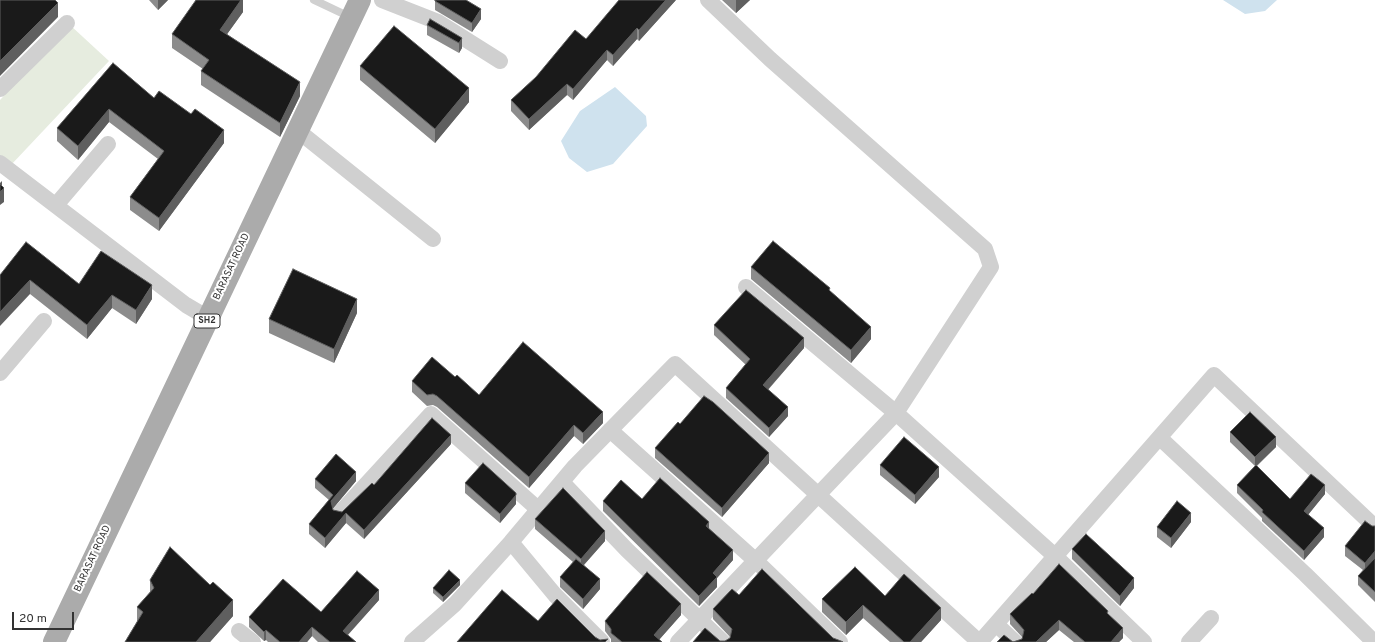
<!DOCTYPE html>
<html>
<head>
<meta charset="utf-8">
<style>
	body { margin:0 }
	#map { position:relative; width:1375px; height:642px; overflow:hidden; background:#fff; font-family:Overpass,sans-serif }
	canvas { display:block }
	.scale { position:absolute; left:12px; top:612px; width:62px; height:18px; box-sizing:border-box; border:2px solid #333; border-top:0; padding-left:5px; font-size:12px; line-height:14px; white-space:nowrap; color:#333; -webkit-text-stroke:3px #fff; paint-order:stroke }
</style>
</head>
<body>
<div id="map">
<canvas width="1375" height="642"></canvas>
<div class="scale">20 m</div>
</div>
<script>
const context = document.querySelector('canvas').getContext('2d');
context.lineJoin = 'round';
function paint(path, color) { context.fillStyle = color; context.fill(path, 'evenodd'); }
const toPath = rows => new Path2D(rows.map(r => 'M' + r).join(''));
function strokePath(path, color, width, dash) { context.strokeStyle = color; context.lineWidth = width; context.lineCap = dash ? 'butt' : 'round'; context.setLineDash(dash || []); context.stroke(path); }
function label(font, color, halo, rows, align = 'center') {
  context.font = font + ' Overpass,sans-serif'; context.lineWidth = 4; context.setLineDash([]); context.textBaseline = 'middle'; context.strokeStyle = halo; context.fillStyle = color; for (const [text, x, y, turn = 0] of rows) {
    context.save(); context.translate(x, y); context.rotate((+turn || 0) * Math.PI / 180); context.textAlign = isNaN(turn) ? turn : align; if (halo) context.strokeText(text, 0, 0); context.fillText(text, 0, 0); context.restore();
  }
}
paint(toPath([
	[70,25,109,61,11,165,0,156,0,100]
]), '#e6ecdf');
paint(toPath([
	[1223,0,1277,0,1265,11,1245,14],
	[615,87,646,116,647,126,613,164,587,172,569,158,561,141,580,111]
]), '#cfe2ee');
strokePath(toPath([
	[314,0,350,17]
]), '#d0d0d0', 8);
strokePath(toPath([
	[382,0,438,22,500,61],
	[0,89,67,23],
	[297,130,433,239],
	[0,163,186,305,208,318],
	[56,205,108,144],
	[746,287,896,413,1056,557,1144,642],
	[0,373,44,321],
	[610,430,756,561,840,642],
	[1160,438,1305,574,1374,642],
	[562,482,627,550,723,642],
	[340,513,431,414,539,510],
	[511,542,555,595,602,642],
	[996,624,1015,642],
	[239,631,253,642],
	[412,642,455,604,511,542,575,466,675,364,979,642],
	[678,642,896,413,991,267,985,249,770,59,708,0],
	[980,642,1214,375,1375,527],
	[1189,642,1211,618]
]), '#d0d0d0', 16);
strokePath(toPath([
	[54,642,360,0]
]), '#ababab', 22);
paint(toPath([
	[149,0,168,0,158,10],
	[243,0,243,12,227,34,300,96,280,137,201,85,201,71,203,69,172,48,172,34],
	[676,0,639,41,637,39,613,66,607,60,573,100,567,95,529,130,511,111,511,100,586,39],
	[722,0,750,0,736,13],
	[435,1,481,19,472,32,435,10],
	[427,25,462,38,462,48,459,53,427,35],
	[113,63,154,98,224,143,159,231,130,210,130,197,158,159,109,122,78,160,57,141,57,128],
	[360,66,469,102,435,143,360,80],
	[751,267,830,292,871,339,851,363,751,279],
	[0,275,79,284,152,299,136,324,112,308,87,339,30,294],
	[357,313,334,363,269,333,269,319],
	[714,325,804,348,768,390,788,416,769,437,726,398,726,388,746,365,714,335],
	[455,377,479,395,603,423,583,444,574,436,529,488,437,407,433,405,427,406,412,392,412,381],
	[680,424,769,463,722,517,655,458,655,448],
	[1230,432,1276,447,1257,466,1290,499,1325,494,1308,514,1324,537,1304,560,1262,521,1262,518,1237,493,1237,485,1255,466,1230,442],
	[451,444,364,539,346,523,325,548,309,534,309,524,329,500,315,488,315,479,356,481,333,508,333,510,342,512,374,485],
	[880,465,939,477,915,504,880,475],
	[465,483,516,504,500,523,465,493],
	[642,499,709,529,733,560,717,578,717,587,699,606,603,511,603,501],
	[535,519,605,541,584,565,600,589,583,609,560,587,560,577,573,562,535,529],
	[1191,522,1171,548,1157,537,1157,527],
	[1372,526,1375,526,1375,602,1358,585,1358,576,1363,570,1345,556,1345,546],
	[1072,549,1134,588,1120,606,1072,559],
	[762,569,833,638,841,641,843,642,693,642,705,628,720,641,725,641,730,638,730,637,713,619,713,609,732,589,739,595],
	[150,580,233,616,210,642,125,642,137,622,137,607,150,592],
	[460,585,443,602,433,593,433,588],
	[1033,594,1108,614,1123,638,1119,642,1074,642,1059,630,1046,642,997,642,1013,642,1022,639,1022,637,1010,624,1010,614],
	[885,596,941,620,921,642,890,642,863,618,846,635,822,612,822,599],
	[379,600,348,635,356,642,318,642,312,636,307,642,268,642,266,640,264,641,249,627,249,617,321,612],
	[681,615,659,640,662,642,611,642,611,639,605,631,605,621]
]), '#8c8c8c');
paint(toPath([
	[158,0,168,0,158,10],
	[241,0,243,0,243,12,220,44,220,30],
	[666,0,676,0,639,41,639,30],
	[736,0,750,0,736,13],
	[58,3,58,17,0,76,0,61],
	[481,9,481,19,472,32,472,23],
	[637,28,637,39,613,66,613,55],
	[462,38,462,48,459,53,459,43],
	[607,50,607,60,573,100,573,89],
	[300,82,300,96,280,137,280,123],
	[567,84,567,95,529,130,529,119],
	[469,88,469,102,435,143,435,129],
	[109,109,109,122,78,160,78,146],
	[224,130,224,143,159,231,159,218],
	[2,181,2,190,4,188,4,202,0,205,0,183],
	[30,280,30,294,0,326,0,312],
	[152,285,152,299,136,324,136,310],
	[112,295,112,308,87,339,87,325],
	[357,299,357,313,334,363,334,349],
	[871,327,871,339,851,363,851,350],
	[804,338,804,348,763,395,763,385],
	[788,407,788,416,769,437,769,428],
	[603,412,603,423,583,444,583,433],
	[574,425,574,436,529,488,529,477],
	[451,435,451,444,364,539,364,530],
	[1276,437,1276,447,1255,467,1255,457],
	[769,453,769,463,722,517,722,508],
	[939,467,939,477,915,504,915,495],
	[356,472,356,481,331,511,331,501],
	[1325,485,1325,494,1304,520,1304,511],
	[516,493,516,504,500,523,500,514],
	[346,513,346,523,325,548,325,538],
	[1191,513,1191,522,1171,548,1171,538],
	[709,522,709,532,706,526],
	[1324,528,1324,537,1304,560,1304,551],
	[605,531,605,541,581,568,581,559],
	[733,550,733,560,717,578,717,587,699,606,699,596,713,573],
	[1375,551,1375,561,1365,573,1365,563],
	[1134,578,1134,588,1120,606,1120,596],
	[600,579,600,589,583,609,583,599],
	[460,580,460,585,443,602,443,597],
	[379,590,379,600,343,640,343,631],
	[233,600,233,616,210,642,196,642],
	[681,604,681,615,657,642,654,635],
	[863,605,863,618,846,635,846,622],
	[941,608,941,620,921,642,910,642],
	[1059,620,1059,630,1046,642,1036,642],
	[312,627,312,636,307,642,299,642],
	[1123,628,1123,638,1119,642,1111,642],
	[266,630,266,640,264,641,264,632]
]), '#5f5f5f');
const building = toPath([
	[0,0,55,0,58,3,0,61,0,0],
	[196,0,241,0,220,30,300,82,280,123,201,71,209,60,172,34,196,0],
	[435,0,466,0,481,9,472,23,435,1,435,0],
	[619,0,666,0,639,30,637,28,613,55,607,50,573,89,567,84,529,119,511,100,536,77,575,30,586,39,619,0],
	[430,19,462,38,459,43,427,25,430,19],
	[394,26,469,88,435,129,360,66,394,26],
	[113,63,154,98,159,91,191,114,195,109,224,130,159,218,130,197,164,151,109,109,78,146,57,128,113,63],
	[0,184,4,188,0,192,0,184],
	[773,241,830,288,829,290,871,327,851,350,751,267,773,241],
	[26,242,79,284,101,251,152,285,136,310,112,295,87,325,30,280,0,312,0,275,26,242],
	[293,269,357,299,334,349,269,319,293,269],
	[746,290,804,338,763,385,788,407,769,428,726,388,750,359,714,325,746,290],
	[523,342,603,412,583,433,574,425,529,477,437,396,433,394,427,395,412,381,432,357,455,377,457,375,479,395,523,342],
	[704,396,713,402,769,453,722,508,655,448,678,422,680,424,704,396],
	[1250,412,1276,437,1255,457,1230,432,1250,412],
	[432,418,451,435,364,530,346,513,325,538,309,524,333,495,315,479,336,454,356,472,331,501,333,510,342,512,372,483,374,485,432,418],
	[904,437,939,467,915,495,880,465,904,437],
	[483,463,516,493,516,495,500,514,465,483,483,463],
	[1256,465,1290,499,1311,474,1325,485,1304,511,1324,528,1304,551,1262,512,1263,510,1237,485,1256,465],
	[660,478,709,522,706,526,733,550,713,573,717,577,699,596,603,501,621,480,642,499,660,478],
	[563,488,605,531,581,559,535,519,563,488],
	[1177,501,1191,513,1171,538,1157,527,1177,501],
	[1365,521,1372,526,1375,526,1375,551,1365,563,1345,546,1365,521],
	[1086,534,1134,578,1120,596,1072,549,1086,534],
	[170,547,210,585,213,582,233,600,196,642,125,642,143,612,137,607,154,588,150,580,170,547],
	[1375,558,1375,592,1358,576,1375,558],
	[576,559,600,579,583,599,560,577,576,559],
	[1059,564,1108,611,1107,613,1123,628,1111,642,1085,642,1059,620,1036,642,997,642,1004,635,1013,642,1022,639,1024,630,1010,614,1032,593,1033,594,1059,564],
	[855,567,885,596,904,574,941,608,910,642,904,642,863,605,846,622,822,599,855,567],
	[762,569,833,638,841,641,843,642,693,642,705,628,720,641,725,641,730,638,732,629,713,609,732,589,739,595,762,569],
	[449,570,460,580,443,597,433,588,449,570],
	[357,571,379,590,343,631,356,642,330,642,312,627,299,642,280,642,266,630,264,632,249,617,283,579,321,612,357,571],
	[647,572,681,604,654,635,662,642,622,642,611,633,611,629,605,621,647,572],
	[502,590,538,621,557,599,595,637,600,640,608,639,605,642,457,642,502,590]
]);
paint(building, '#1a1a1a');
strokePath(building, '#5f5f5f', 1);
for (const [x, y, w] of [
	[207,321,26]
]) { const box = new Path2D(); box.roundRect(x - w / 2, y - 7, w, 14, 3); context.fillStyle = '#fff'; context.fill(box); strokePath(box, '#333', 1); }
label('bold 9px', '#333', null, [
	["SH2",207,321]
]);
label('10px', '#333', '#fff', [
	["BARASAT ROAD",232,267,-65],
	["BARASAT ROAD",93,559,-65]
]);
</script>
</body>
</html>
